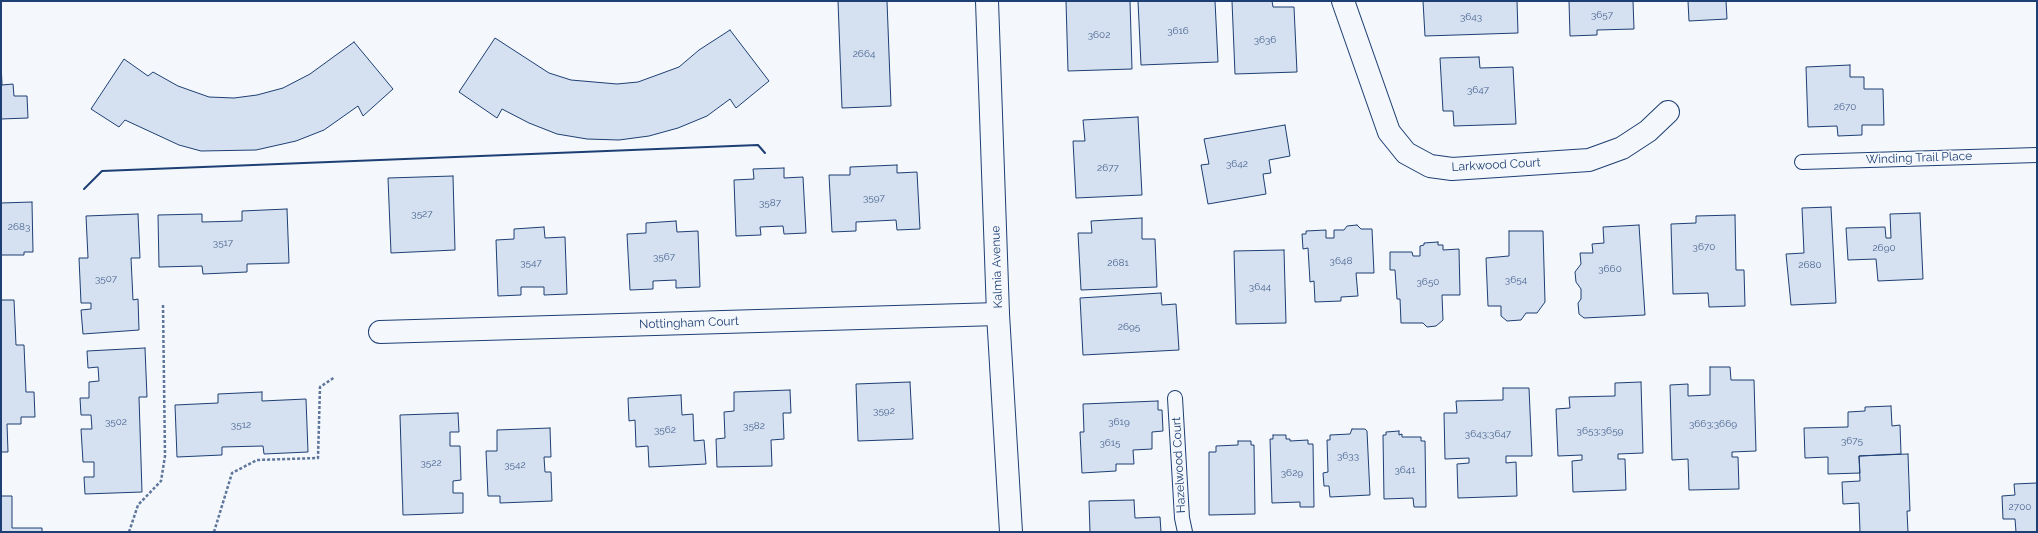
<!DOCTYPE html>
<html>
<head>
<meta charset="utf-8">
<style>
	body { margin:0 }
	#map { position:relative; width:2038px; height:533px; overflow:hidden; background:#f4f7fb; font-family:Raleway,sans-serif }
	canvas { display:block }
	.frame { position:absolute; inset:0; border:2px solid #1d3f73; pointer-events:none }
</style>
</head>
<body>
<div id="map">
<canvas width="2038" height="533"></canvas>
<div class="frame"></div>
</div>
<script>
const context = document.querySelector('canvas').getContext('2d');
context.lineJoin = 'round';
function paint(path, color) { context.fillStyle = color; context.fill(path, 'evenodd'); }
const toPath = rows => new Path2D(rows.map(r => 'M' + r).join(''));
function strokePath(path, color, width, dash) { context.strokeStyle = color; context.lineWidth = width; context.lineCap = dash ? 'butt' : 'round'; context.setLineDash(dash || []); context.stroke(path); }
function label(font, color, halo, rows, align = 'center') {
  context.font = font + ' Raleway,sans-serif'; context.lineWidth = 3; context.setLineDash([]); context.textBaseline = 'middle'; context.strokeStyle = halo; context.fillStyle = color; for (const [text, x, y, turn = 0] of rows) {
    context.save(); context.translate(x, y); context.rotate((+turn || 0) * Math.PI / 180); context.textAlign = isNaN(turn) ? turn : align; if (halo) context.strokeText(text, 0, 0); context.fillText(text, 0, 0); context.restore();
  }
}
const building = toPath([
	[838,1,887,1,891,106,842,108,838,1],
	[1066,1,1130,1,1132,69,1068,71,1066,1],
	[1138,1,1215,1,1218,62,1141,65,1138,1],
	[1232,1,1272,1,1273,7,1294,7,1297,72,1235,74,1232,1],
	[1423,1,1517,1,1518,33,1425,36,1423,1],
	[1569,1,1633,1,1634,29,1597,30,1597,35,1570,36,1569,1],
	[1688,1,1726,1,1727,19,1689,21,1688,1],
	[730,30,769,81,736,108,730,99,707,116,678,128,649,136,619,140,587,139,557,134,529,123,502,109,497,118,459,92,495,38,549,73,571,80,617,84,638,82,679,67,699,50,730,30],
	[354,42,393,89,363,116,358,106,324,130,296,141,256,150,201,151,179,145,125,120,119,127,91,109,124,59,148,76,153,72,178,86,209,97,234,98,257,95,283,88,310,74,354,42],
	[1479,57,1480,68,1513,67,1516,124,1454,126,1453,111,1443,111,1440,58,1479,57],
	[1,62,2,85,13,84,14,96,27,96,28,118,1,119,1,62],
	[1850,65,1850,77,1864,77,1864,89,1883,89,1884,125,1862,125,1862,135,1838,136,1837,126,1808,127,1806,67,1850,65],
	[1138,117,1142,195,1076,198,1073,141,1085,141,1083,120,1138,117],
	[1285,125,1290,156,1269,160,1271,173,1263,174,1266,194,1208,204,1201,165,1209,164,1204,139,1285,125],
	[897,165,897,173,917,172,920,229,897,230,896,220,856,222,856,231,832,232,829,175,850,175,850,167,897,165],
	[784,168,784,178,803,177,806,233,784,234,783,226,760,227,761,235,736,236,734,180,754,179,753,169,784,168],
	[453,176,455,250,391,253,388,178,453,176],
	[32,202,33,252,24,252,24,255,1,255,1,203,32,202],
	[1831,207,1836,303,1791,305,1786,254,1804,253,1802,208,1831,207],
	[287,209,289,263,247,264,247,272,203,274,202,266,159,267,158,215,202,214,202,222,242,221,242,211,287,209],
	[1920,213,1923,279,1878,281,1876,259,1848,260,1846,228,1885,227,1886,238,1891,238,1890,214,1920,213],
	[138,214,140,258,131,258,133,300,138,299,139,330,83,334,81,310,91,309,91,303,81,303,79,258,88,258,86,216,138,214],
	[1735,215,1736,270,1744,270,1745,306,1709,307,1708,293,1673,294,1671,224,1696,223,1696,216,1735,215],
	[1142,218,1142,239,1155,239,1157,287,1081,290,1078,233,1092,233,1091,221,1142,218],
	[676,221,677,232,698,231,700,287,676,288,676,280,653,281,653,289,630,290,627,234,646,233,646,223,676,221],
	[1357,225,1361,229,1372,229,1374,273,1356,273,1358,296,1341,297,1341,301,1315,302,1314,281,1310,282,1308,248,1303,249,1302,234,1306,234,1306,231,1326,230,1326,238,1334,238,1334,230,1344,230,1347,226,1357,225],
	[1639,225,1645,315,1584,318,1579,314,1578,303,1581,299,1581,289,1576,282,1575,272,1581,264,1580,253,1593,253,1592,244,1604,243,1603,227,1639,225],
	[544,227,545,238,565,237,567,294,544,295,544,287,521,287,521,295,498,296,496,240,514,239,514,229,544,227],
	[1509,231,1543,231,1545,302,1537,313,1526,313,1521,320,1507,321,1501,316,1501,306,1488,306,1486,258,1509,256,1509,231],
	[1438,242,1438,245,1443,245,1443,250,1459,249,1460,295,1442,295,1443,320,1436,326,1427,327,1423,323,1401,323,1400,299,1397,299,1395,270,1390,270,1390,252,1412,252,1413,256,1420,256,1420,246,1424,245,1424,243,1438,242],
	[1284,250,1286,323,1236,324,1234,251,1284,250],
	[1161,293,1162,305,1176,304,1179,350,1083,355,1080,298,1161,293],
	[1,300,14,300,16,345,24,345,26,392,34,392,35,417,21,417,21,424,7,424,8,452,1,452,1,300],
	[145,348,147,397,139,397,142,492,85,494,84,477,94,477,94,462,83,462,81,429,92,429,91,415,81,415,80,398,89,398,89,382,99,381,98,367,88,368,87,351,145,348],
	[1710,367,1730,367,1731,380,1754,380,1756,451,1732,452,1732,457,1738,457,1739,489,1689,490,1688,459,1672,460,1670,385,1688,384,1688,396,1710,395,1710,367],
	[910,382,913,439,858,441,856,384,910,382],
	[1641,382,1643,453,1618,454,1618,459,1625,459,1626,490,1573,492,1572,461,1582,460,1582,455,1558,456,1556,409,1570,408,1569,397,1615,396,1615,383,1641,382],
	[1503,388,1529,388,1532,456,1506,456,1506,463,1516,462,1517,496,1458,498,1457,464,1469,463,1469,458,1445,459,1444,413,1457,413,1456,401,1503,400,1503,388],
	[790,390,791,413,783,413,784,439,771,440,772,466,717,467,716,439,725,438,724,412,734,411,734,392,790,390],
	[262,392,262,401,306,399,308,452,264,454,263,446,222,447,222,455,177,457,175,405,218,403,218,394,262,392],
	[681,395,682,415,693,414,694,441,704,440,706,464,649,467,648,446,636,447,635,420,629,421,628,398,681,395],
	[1158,401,1158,410,1162,410,1163,431,1152,432,1152,449,1133,450,1134,464,1116,464,1116,471,1082,473,1080,432,1084,432,1083,404,1158,401],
	[1891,406,1892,426,1900,425,1901,454,1859,456,1860,473,1828,474,1828,457,1805,458,1804,428,1848,427,1848,412,1865,411,1865,407,1891,406],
	[458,413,459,432,450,432,450,446,460,446,461,480,453,481,453,493,463,493,463,513,403,515,400,415,458,413],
	[550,428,551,457,544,457,545,472,551,472,552,501,500,503,500,496,488,496,486,451,497,451,497,430,550,428],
	[1352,429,1365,429,1367,431,1370,495,1330,497,1329,486,1324,486,1323,473,1328,472,1327,440,1330,440,1330,435,1350,434,1352,429],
	[1399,431,1399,435,1402,434,1402,437,1421,437,1421,441,1425,441,1426,507,1414,507,1413,498,1384,499,1383,435,1386,435,1386,432,1399,431],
	[1273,435,1286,435,1286,439,1290,439,1290,441,1308,440,1308,444,1313,444,1314,507,1300,507,1300,502,1272,503,1270,439,1273,439,1273,435],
	[1238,441,1251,441,1251,445,1254,445,1255,514,1209,515,1209,452,1216,452,1216,446,1238,445,1238,441],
	[1908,454,1910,511,1907,511,1908,532,1860,532,1859,503,1843,504,1842,482,1860,481,1859,456,1908,454],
	[2037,483,2037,532,2016,532,2015,519,2003,519,2002,496,2015,495,2014,484,2037,483],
	[1,496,12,496,12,528,42,528,42,532,1,532,1,496],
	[1134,500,1135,518,1160,517,1161,532,1090,532,1089,501,1134,500]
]);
paint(building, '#d5e0f0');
strokePath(building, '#1d3f73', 1);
const service = toPath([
	[1802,162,2037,155],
	[1175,398,1182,518,1185,532]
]);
const minor = toPath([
	[1343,1,1389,132,1406,153,1430,166,1452,169,1589,160,1622,148,1648,131,1668,112],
	[380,332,998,314]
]);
const tertiary = toPath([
	[987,1,998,314,1011,532]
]);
strokePath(service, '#1d3f73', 16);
strokePath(minor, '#1d3f73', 24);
strokePath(tertiary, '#1d3f73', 24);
strokePath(toPath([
	[129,532,138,505,161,481,165,456,163,305],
	[214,532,232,473,257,460,318,458,320,387,335,377]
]), '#5e769c', 2.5, [3, 2]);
strokePath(service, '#f4f7fb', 14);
strokePath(minor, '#f4f7fb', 22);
strokePath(tertiary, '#f4f7fb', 22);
strokePath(toPath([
	[84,189,102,171,758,145,765,153]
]), '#1d3f73', 2);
label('10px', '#4b6792', null, [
	["3657",1602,15],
	["3643",1471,17],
	["3616",1178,31],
	["3602",1099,35],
	["3636",1265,40],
	["2664",864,54],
	["3647",1478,90],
	["2670",1845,107],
	["3642",1237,164],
	["2677",1108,168],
	["3597",874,198],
	["3587",770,203],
	["3527",422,214],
	["2683",19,227],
	["3517",223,243],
	["3670",1704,247],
	["2690",1884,248],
	["3567",664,257],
	["3648",1341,261],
	["3547",531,263],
	["2681",1118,263],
	["2680",1810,265],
	["3660",1610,269],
	["3507",106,279],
	["3654",1516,280],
	["3650",1428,282],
	["3644",1260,287],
	["2695",1129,327],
	["3592",884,411],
	["3502",116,422],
	["3619",1119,422],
	["3663;3669",1713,424],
	["3512",241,425],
	["3582",754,426],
	["3562",665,430],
	["3653;3659",1600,431],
	["3643;3647",1488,434],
	["3675",1852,441],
	["3615",1110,443],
	["3633",1348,456],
	["3522",431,463],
	["3542",515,465],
	["3641",1405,470],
	["3629",1292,473],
	["2700",2020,507]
]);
label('12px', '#1d3f73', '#f4f7fb', [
	["Winding Trail Place",1919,158,-2],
	["Larkwood Court",1496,165,-3],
	["Kalmia Avenue",997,267,-92],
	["Nottingham Court",689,323,-2],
	["Hazelwood Court",1179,465,-93]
]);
</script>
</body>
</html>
